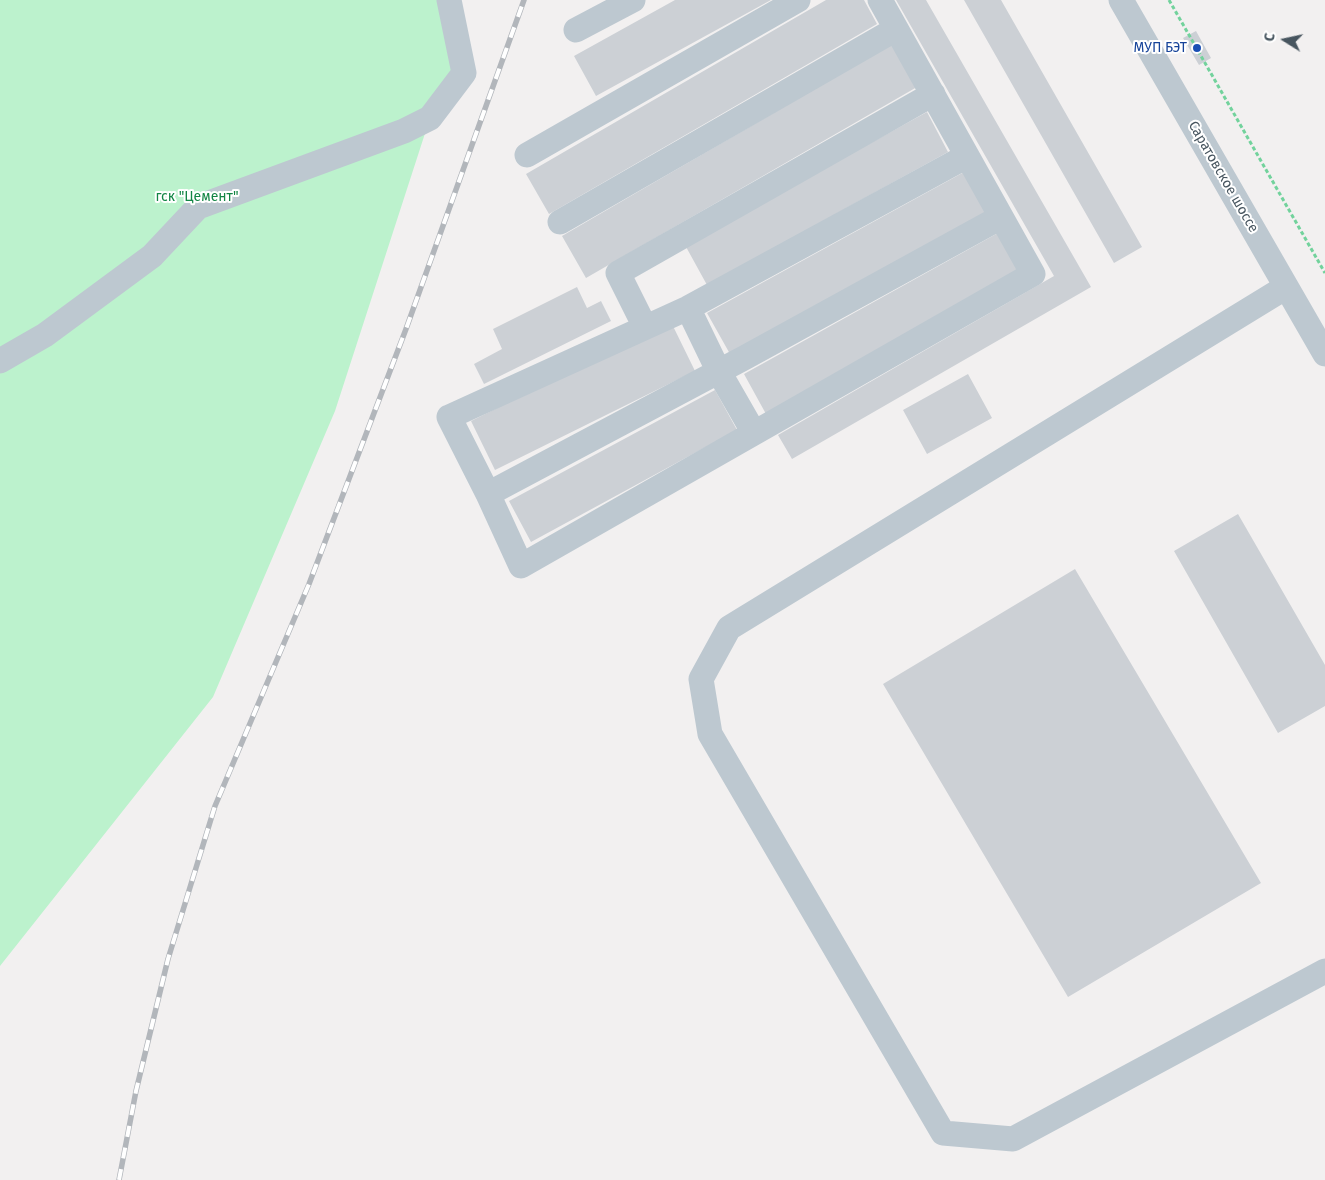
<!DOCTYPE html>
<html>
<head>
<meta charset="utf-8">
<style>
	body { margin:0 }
	#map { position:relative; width:1325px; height:1180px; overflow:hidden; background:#f2f0f0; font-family:"Fira Sans",sans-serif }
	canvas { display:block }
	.north { position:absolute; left:1260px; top:15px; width:50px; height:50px; -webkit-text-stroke:4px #fff; paint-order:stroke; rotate:280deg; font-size:14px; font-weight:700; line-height:20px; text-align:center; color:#47555f }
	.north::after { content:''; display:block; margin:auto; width:18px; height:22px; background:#47555f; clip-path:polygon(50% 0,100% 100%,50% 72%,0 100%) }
</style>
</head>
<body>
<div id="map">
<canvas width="1325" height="1180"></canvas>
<div class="north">С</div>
</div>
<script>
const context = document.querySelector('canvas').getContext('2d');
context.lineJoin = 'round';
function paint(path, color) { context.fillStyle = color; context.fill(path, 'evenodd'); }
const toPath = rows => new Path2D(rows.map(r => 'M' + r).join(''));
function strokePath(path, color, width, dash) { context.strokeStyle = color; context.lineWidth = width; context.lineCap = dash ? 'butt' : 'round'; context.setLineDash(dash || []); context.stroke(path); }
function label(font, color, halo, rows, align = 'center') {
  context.font = font + ' "Fira Sans",sans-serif'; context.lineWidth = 4; context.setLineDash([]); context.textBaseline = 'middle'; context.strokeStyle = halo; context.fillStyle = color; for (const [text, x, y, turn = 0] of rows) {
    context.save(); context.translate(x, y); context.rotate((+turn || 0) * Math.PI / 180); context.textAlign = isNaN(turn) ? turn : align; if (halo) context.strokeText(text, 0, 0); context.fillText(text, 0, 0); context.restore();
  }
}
paint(toPath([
	[0,0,449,0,464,73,430,118,335,411,213,697,0,966]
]), '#bcf2cd');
paint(toPath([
	[675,0,771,0,596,96,574,56],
	[826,0,864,0,877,24,549,214,526,174],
	[896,0,926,0,1091,287,792,459,778,435,1054,276],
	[964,0,1001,0,1142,247,1114,263],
	[1196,31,1211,58,1199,65,1183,38],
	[892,44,917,87,586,278,562,236],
	[927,112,948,152,707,285,685,245],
	[966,171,989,212,730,354,707,313],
	[998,233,1020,273,766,414,744,374],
	[577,287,587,308,601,301,611,321,484,384,474,364,502,349,493,329],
	[671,322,695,371,495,470,471,421],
	[968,374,992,418,927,454,903,410],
	[715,390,737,430,531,542,509,501],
	[1238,514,1325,665,1325,706,1278,733,1174,551],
	[1075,569,1261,883,1068,997,883,684]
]), '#ccd0d5');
strokePath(toPath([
	[1169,0,1325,273]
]), '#72d29c', 3, [4, 2.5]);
strokePath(toPath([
	[880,0,1033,274,521,566,488,494,744,358,1001,217],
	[1121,0,1325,354],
	[576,30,633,0],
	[527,155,798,0],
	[560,222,896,29],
	[1286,287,729,628,701,679,710,734,943,1133,1013,1139,1325,971],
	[688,308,719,372,754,433],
	[645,327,618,273,933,94],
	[0,361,45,335,152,256,198,207,404,131,430,118,464,73,449,0],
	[488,494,449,417,688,308,967,156]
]), '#bdc8d0', 25);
const rail = toPath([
	[119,1180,136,1091,168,959,215,806,309,584,406,329,524,0]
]);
strokePath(rail, '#b2b6bb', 5.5);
strokePath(rail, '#fff', 4, [11]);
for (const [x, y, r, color] of [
	[1197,48,5,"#1a4fb4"]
]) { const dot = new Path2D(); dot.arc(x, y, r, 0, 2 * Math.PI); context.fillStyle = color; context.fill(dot); strokePath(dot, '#fff', 2); }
label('14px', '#164399', '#fff', [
	["МУП БЭТ",1187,48]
], 'right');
label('14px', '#47555f', '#fff', [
	["Саратовское шоссе",1223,177,60]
]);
label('14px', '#128544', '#fff', [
	["гск \"Цемент\"",197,197]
]);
</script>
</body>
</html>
